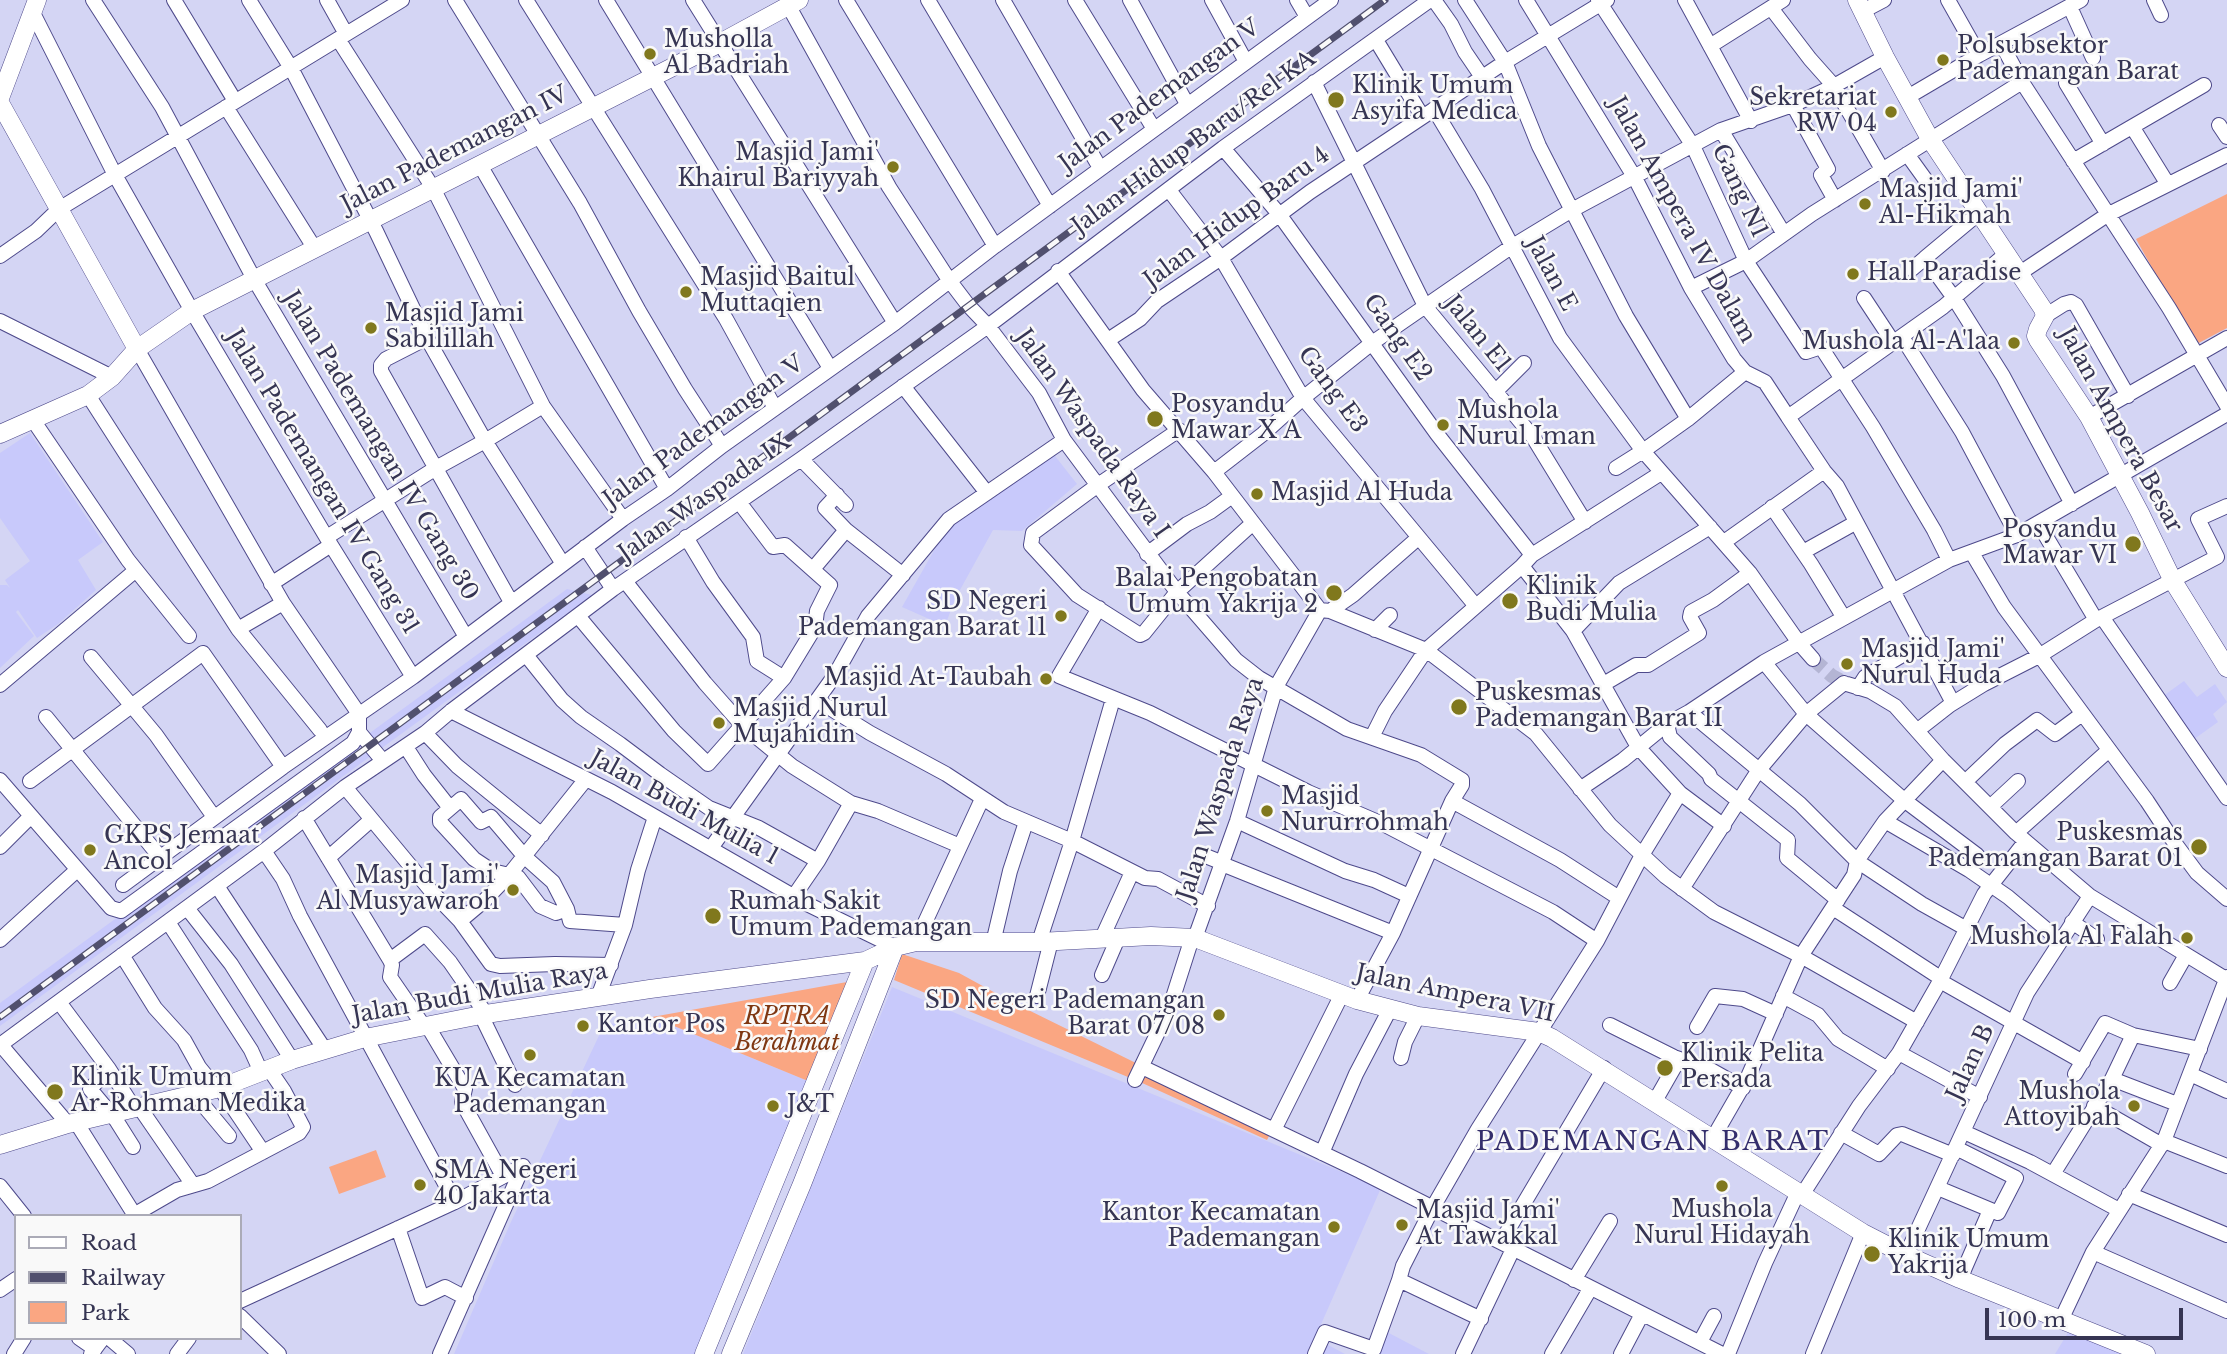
<!DOCTYPE html>
<html>
<head>
<meta charset="utf-8">
<style>
	body { margin:0 }
	#map { position:relative; width:2227px; height:1354px; overflow:hidden; background:#d4d5f4; font-family:"Libre Baskerville",serif }
	canvas { display:block }
	.legend { position:absolute; left:14px; top:1214px; width:228px; height:126px; box-sizing:border-box; background:#f9f9f9; border:2px solid #ababb7; margin:0; padding:9px 12px; list-style:none; font-size:21px; color:#363553 }
	.legend li { display:flex; align-items:center; gap:14px; height:35px }
	.legend b { width:35px; border:2px solid #ababb7 }
	.scale { position:absolute; left:1985px; top:1308px; width:198px; height:32px; box-sizing:border-box; border:4px solid #363553; border-top:0; padding-left:9px; font-size:21px; line-height:24px; white-space:nowrap; color:#363553; -webkit-text-stroke:5px #f9f9f9; paint-order:stroke }
</style>
</head>
<body>
<div id="map">
<canvas width="2227" height="1354"></canvas>
<ul class="legend">
<li><b style="height:9px;background:#fff"></b>Road</li>
<li><b style="height:9px;background:#51506e"></b>Railway</li>
<li><b style="height:19px;background:#faa682"></b>Park</li>
</ul>
<div class="scale">100 m</div>
</div>
<script>
const context = document.querySelector('canvas').getContext('2d');
context.lineJoin = 'round';
function paint(path, color) { context.fillStyle = color; context.fill(path, 'evenodd'); }
const toPath = rows => new Path2D(rows.map(r => 'M' + r).join(''));
function strokePath(path, color, width, dash) { context.strokeStyle = color; context.lineWidth = width; context.lineCap = dash ? 'butt' : 'round'; context.setLineDash(dash || []); context.stroke(path); }
function label(font, color, halo, rows, align = 'center') {
  context.font = font + ' "Libre Baskerville",serif'; context.lineWidth = 5; context.setLineDash([]); context.textBaseline = 'middle'; context.strokeStyle = halo; context.fillStyle = color; for (const [text, x, y, turn = 0] of rows) {
    context.save(); context.translate(x, y); context.rotate((+turn || 0) * Math.PI / 180); context.textAlign = isNaN(turn) ? turn : align; if (halo) context.strokeText(text, 0, 0); context.fillText(text, 0, 0); context.restore();
  }
}
paint(toPath([
	[30,433,103,542,78,560,96,590,58,624,37,638,18,610,16,612,34,636,0,668,0,585,7,585,10,588,5,580,30,561,0,518,0,453],
	[1048,447,1077,484,1022,531,993,530,955,599,945,626,902,607,945,531],
	[567,589,592,595,0,1026,0,1003],
	[2184,681,2197,697,2215,684,2227,702,2213,714,2218,722,2190,742,2159,699],
	[892,987,1381,1188,1315,1338,1345,1354,743,1354],
	[652,1017,808,1081,700,1354,454,1354,510,1224,604,1025],
	[1385,1331,1429,1354,1372,1354],
	[2069,1331,2139,1354,2055,1354]
]), '#c8c9fb');
paint(toPath([
	[2227,194,2227,328,2195,345,2136,239],
	[902,954,959,973,1010,1001,1272,1130,1267,1140,1140,1082,894,980],
	[847,982,808,1081,652,1017],
	[376,1150,386,1177,339,1194,329,1167]
]), '#faa682');
strokePath(toPath([
	[1813,659,1832,676,1847,684]
]), '#b4b5d4', 14, [14, 7]);
const minor = toPath([
	[93,0,162,107,254,279,466,637],
	[174,0,235,101],
	[249,0,291,68,376,231,427,338,485,441,563,564],
	[327,0,346,34],
	[455,0,580,203,639,311,685,389,722,446],
	[526,0,726,319,775,408],
	[606,0,830,368],
	[693,0,895,323],
	[846,0,995,246],
	[928,0,1050,206],
	[1003,0,1100,168],
	[1075,0,1154,129],
	[1130,0,1187,104],
	[1212,0,1246,62],
	[1297,0,1307,17],
	[1434,0,1451,24,1465,52,1482,77],
	[1465,0,1505,62,1539,146,1626,316,1688,419],
	[1526,0,1635,178,1691,288,1734,359,1745,372,1688,419,1643,451,1750,573,1799,643,1813,659],
	[1598,0,1693,146,1746,261,1806,352,1821,347,1873,427,1934,530,1949,560],
	[1685,0,1751,121],
	[1948,0,1979,55],
	[2154,0,2161,15],
	[788,5,889,187,949,280,968,305,988,326,1039,393,1064,440,1177,592,1236,660,1259,678,1347,729,1421,755,1462,780,1462,785,1452,801,1393,933,1357,1000],
	[2070,7,2093,58],
	[1771,8,1810,59,1834,86,1883,171],
	[1863,11,1884,0],
	[33,13,115,175,192,311,331,545,413,677],
	[338,39,433,188,543,406,623,519],
	[1376,40,1422,116],
	[2001,43,2022,82,2169,308,2227,406],
	[1710,46,1783,0],
	[1314,82,1425,306,1533,437,1585,522],
	[2066,83,2103,144],
	[1906,98,1979,55,2081,0],
	[1793,105,1828,169,1821,175,1835,200],
	[226,107,315,249],
	[1434,109,1482,189,1560,338,1643,451,1616,468],
	[2219,125,2227,137],
	[2133,128,2167,183],
	[1721,130,1784,234],
	[1223,148,1279,214,1437,434,1532,555],
	[1907,154,1925,179],
	[2073,161,2204,85],
	[480,165,667,489],
	[1169,190,1221,258,1303,398,1475,605],
	[0,256,36,231,59,209,402,0],
	[1925,258,1979,213],
	[1912,269,1925,258,1954,298,2003,376,2072,504],
	[1058,271,1143,390,1214,472,1320,610],
	[2020,273,2107,215,2227,155],
	[1691,288,1746,261,1812,214,2022,82],
	[1864,298,1893,342],
	[2045,316,2064,304,2071,302,2076,305,2128,396],
	[0,321,112,377],
	[1902,337,1962,432,2017,535],
	[427,338,386,359,381,365,381,371,511,602],
	[1108,340,1140,319,1157,301,1221,258,1310,192,1505,62,1607,0],
	[137,349,283,603,359,714],
	[1745,372,1765,382,1788,417,1943,307,2007,253],
	[903,386,987,493],
	[1495,392,1524,363],
	[88,395,238,629,320,730],
	[1788,417,1824,471,1837,486,1953,703],
	[2089,417,2227,338],
	[33,420,128,560,189,636],
	[1179,430,1098,485,1033,533,1031,545,1077,595,1140,635,1144,633,1177,592,1253,523],
	[801,459,846,505],
	[1214,472,1263,434,1303,398,1372,343,1511,247,1572,210,1721,130,1793,105,1834,86,1885,57],
	[1772,507,1811,564,1844,618],
	[2038,523,2096,620],
	[846,530,903,575],
	[327,537,436,468,485,441,543,406],
	[686,537,713,582,753,637,757,661,784,678],
	[1724,542,1824,471],
	[585,547,613,589],
	[1803,552,1855,523],
	[1972,553,2004,607,2147,801,2174,842,2197,873,2227,899],
	[1147,554,1187,524,1210,512,1232,496],
	[1522,566,1573,631,1638,747,1680,793,1724,826],
	[813,569,846,530,825,508,837,495],
	[625,581,705,683,742,725,792,766,851,803,878,811,960,846],
	[271,584,331,545],
	[1099,608,1059,676,1150,713,1308,792,1385,825,1553,912,1597,941],
	[1330,611,1353,595,1418,538],
	[578,616,674,731,708,764,784,678,815,627,817,611,830,585,785,545,773,547,739,502],
	[2102,617,2227,798],
	[238,629,283,603],
	[1375,630,1390,615],
	[1573,631,1619,583,1710,527],
	[526,655,562,700,581,717,620,744,660,774,709,808,759,828,818,861],
	[91,657,156,735,214,817],
	[1764,662,1806,714,1904,800,1977,855,1969,870],
	[1847,684,1870,691,1895,706,1943,760,2016,833,2090,896,2226,979],
	[0,685,136,570],
	[1602,685,1636,665,1648,665,1699,633,1690,617,1691,612,1713,600,1750,573],
	[1858,688,1865,677,1923,643],
	[817,700,870,733,946,774,1004,812,1072,841,1145,878,1158,879,1208,906],
	[451,711,612,792,807,904,895,947],
	[1689,712,1800,804,1857,861,1922,904,1965,928],
	[46,717,160,857],
	[1667,724,1670,737,1709,774,1711,779,1788,840,1787,858,1838,900],
	[1918,730,1950,705,1984,684,2039,656,2096,620,2217,557,2198,519,2227,506],
	[359,732,383,761],
	[425,733,457,766,542,835],
	[1372,737,1385,711,1426,650,1536,734,1610,825,1665,876,1714,912,1801,956,1917,1022],
	[406,747,424,775,450,808],
	[0,780,111,908,121,911,353,743,359,732,359,714],
	[30,781,203,653,283,767],
	[1966,781,2005,744,2037,720,2055,734,2082,714],
	[345,787,432,892,460,921,491,964,500,966,555,964,611,965],
	[1580,789,1623,760,1667,724,1689,712,1764,662,1949,560,2017,535,2227,414],
	[1452,801,1560,860,1619,898],
	[1990,807,2018,781],
	[304,818,390,960,392,965,390,977,423,1025],
	[1237,821,1345,871,1374,880,1409,896],
	[1885,821,1969,870,2008,897,2059,940],
	[2016,833,2109,750],
	[0,847,31,816],
	[711,848,835,675,868,616,949,519,1064,440],
	[264,851,283,879,300,916,455,1202],
	[1203,855,1223,863],
	[328,858,371,820],
	[1222,864,1393,933],
	[123,885,283,767,413,677,623,519,667,489,722,446,895,323,995,246,1331,0],
	[217,886,325,1050],
	[1682,889,1758,771,1806,714,1844,683],
	[794,896,818,861,851,803],
	[187,908,231,964,292,1060],
	[1833,908,1942,979],
	[567,909,556,913,540,906,518,877,492,871,474,859,440,822,440,817,461,799,481,822,491,817,525,857,553,882,567,909,570,921,625,925],
	[460,921,485,900,509,875,586,779],
	[168,922,251,1050,261,1072],
	[2072,922,2097,939],
	[1102,938,1132,872],
	[1195,938,1237,821,1276,687,1320,610,1330,611,1426,650,1522,566,1532,555,1661,473],
	[0,940,77,870],
	[916,942,982,799],
	[1039,942,1072,841,1113,699],
	[993,943,1010,871,1026,822],
	[122,955,155,1008,184,1040,199,1067,216,1088],
	[390,960,425,934,450,962,486,1014],
	[1102,975,1118,938],
	[1940,981,2083,1062],
	[2170,983,2186,955],
	[1037,996,1051,941],
	[1783,996,1818,1015,1838,1039,1888,1069],
	[598,997,625,925,638,870,655,817],
	[59,1002,109,1069,134,1108],
	[481,1015,515,1085],
	[427,1025,465,1089,462,1102,503,1176],
	[1610,1025,1674,1057,1711,1070,1743,1088],
	[1697,1027,1715,996,1743,999,1776,1014],
	[0,1044,68,1124],
	[0,1045,264,851,345,787,425,733,451,711,613,589,801,459,988,326,1223,148,1430,0],
	[1899,1053,1980,1097],
	[1401,1058,1405,1042,1418,1016],
	[1142,1067,1360,1171,1722,1354],
	[109,1069,90,1089,116,1120,133,1147],
	[2075,1074,2105,1023,2133,1035,2200,1049],
	[2190,1074,2227,1091],
	[2112,1079,2177,1104],
	[1135,1080,1170,1007,1192,938],
	[220,1088,263,1152],
	[197,1093,204,1106,229,1136],
	[1655,1101,1679,1059],
	[2094,1106,2162,1145],
	[140,1108,193,1185],
	[76,1122,134,1214],
	[1274,1130,1341,996],
	[1964,1132,2030,1162,2119,1210],
	[1841,1133,1879,1154,1897,1135,1902,1134,1953,1155],
	[1713,1138,1747,1079,1801,956,1854,875,1857,861,1885,821,1943,760],
	[2164,1141,2227,1166],
	[1322,1153,1356,1074,1390,1009],
	[2053,1174,2112,1079,2133,1035],
	[0,1186,24,1216],
	[1938,1188,1998,1213,2016,1178,1956,1148],
	[2129,1194,2227,1235],
	[1802,1195,1859,1106,1899,1053,1940,981,1984,894,2025,842],
	[132,1216,177,1190,208,1181,299,1133,303,1127,284,1091,269,1069],
	[398,1228,422,1298,445,1287,466,1298],
	[1501,1242,1604,1068],
	[2093,1252,2227,1311],
	[1906,1255,2027,993,2090,896],
	[1960,1279,1990,1210],
	[1574,1280,1610,1221],
	[0,1290,16,1279],
	[240,1301,455,1202,523,1166,440,1354],
	[240,1316,279,1354],
	[1481,1319,1399,1280,1403,1266,1432,1209,1478,1129,1597,941,1642,855,1680,793],
	[2061,1320,2093,1252,2164,1141,2227,977],
	[79,1338,95,1349],
	[109,1338,128,1354],
	[1700,1342,1714,1316],
	[14,1354,24,1338],
	[91,1354,103,1338],
	[177,1354,189,1338],
	[1315,1354,1325,1332,1374,1349,1399,1280],
	[1463,1354,1513,1249],
	[1552,1354,1590,1289],
	[1621,1354,1642,1314],
	[1728,1354,1765,1263,1798,1192],
	[1813,1354,1863,1233]
]);
const tertiary = toPath([
	[1857,0,1885,57,1930,139,2043,309,2045,316,2038,329,2036,336,2038,340,2089,417,2140,513,2173,581,2227,668],
	[0,98,37,0],
	[0,103,137,349],
	[0,434,88,395,112,377,137,349,192,311,720,43,799,0],
	[0,1145,68,1124,220,1088,292,1060,365,1038,486,1014,650,989,865,961,895,947,916,942,1039,942,1151,936,1195,938,1357,1000,1418,1016,1539,1032,1552,1038,1863,1233,1906,1255,1960,1279,2146,1354],
	[704,1354,865,961],
	[731,1354,802,1184,895,947]
]);
strokePath(minor, '#4e4a8b', 16);
strokePath(tertiary, '#4e4a8b', 19);
strokePath(minor, '#fff', 14);
strokePath(tertiary, '#fff', 18);
const rail = toPath([
	[0,1017,1385,0]
]);
strokePath(rail, '#51506e', 7);
strokePath(rail, '#f9f9f9', 4.5, [13]);
for (const [x, y, r, color] of [
	[650,54,7,"#80781d"],
	[1943,60,7,"#80781d"],
	[1336,100,9,"#80781d"],
	[1891,112,7,"#80781d"],
	[893,167,7,"#80781d"],
	[1865,204,7,"#80781d"],
	[1853,274,7,"#80781d"],
	[686,292,7,"#80781d"],
	[371,328,7,"#80781d"],
	[2014,343,7,"#80781d"],
	[1155,419,9,"#80781d"],
	[1443,425,7,"#80781d"],
	[1257,494,7,"#80781d"],
	[2133,544,9,"#80781d"],
	[1334,593,9,"#80781d"],
	[1510,601,9,"#80781d"],
	[1061,616,7,"#80781d"],
	[1847,664,7,"#80781d"],
	[1046,679,7,"#80781d"],
	[1459,707,9,"#80781d"],
	[719,723,7,"#80781d"],
	[1267,811,7,"#80781d"],
	[2199,847,9,"#80781d"],
	[90,850,7,"#80781d"],
	[513,890,7,"#80781d"],
	[713,916,9,"#80781d"],
	[2187,938,7,"#80781d"],
	[1219,1015,7,"#80781d"],
	[583,1026,7,"#80781d"],
	[530,1055,7,"#80781d"],
	[1665,1068,9,"#80781d"],
	[55,1092,9,"#80781d"],
	[773,1106,7,"#80781d"],
	[2134,1106,7,"#80781d"],
	[420,1185,7,"#80781d"],
	[1722,1186,7,"#80781d"],
	[1402,1225,7,"#80781d"],
	[1334,1227,7,"#80781d"],
	[1872,1254,9,"#80781d"]
]) { const dot = new Path2D(); dot.arc(x, y, r, 0, 2 * Math.PI); context.fillStyle = color; context.fill(dot); strokePath(dot, '#f9f9f9', 2.5); }
label('23px', '#363553', '#f9f9f9', [
	["Musholla",664,41],
	["Al Badriah",664,67],
	["Polsubsektor",1957,47],
	["Pademangan Barat",1957,73],
	["Klinik Umum",1352,87],
	["Asyifa Medica",1352,113],
	["Sekretariat",1877,99,"right"],
	["RW 04",1877,125,"right"],
	["Masjid Jami'",879,154,"right"],
	["Khairul Bariyyah",879,180,"right"],
	["Masjid Jami'",1879,191],
	["Al-Hikmah",1879,217],
	["Hall Paradise",1867,274],
	["Masjid Baitul",700,279],
	["Muttaqien",700,305],
	["Masjid Jami",385,315],
	["Sabilillah",385,341],
	["Mushola Al-A'laa",2000,343,"right"],
	["Posyandu",1171,406],
	["Mawar X A",1171,432],
	["Mushola",1457,412],
	["Nurul Iman",1457,438],
	["Masjid Al Huda",1271,494],
	["Posyandu",2117,531,"right"],
	["Mawar VI",2117,557,"right"],
	["Balai Pengobatan",1318,580,"right"],
	["Umum Yakrija 2",1318,606,"right"],
	["Klinik",1526,588],
	["Budi Mulia",1526,614],
	["SD Negeri",1047,603,"right"],
	["Pademangan Barat 11",1047,629,"right"],
	["Masjid Jami'",1861,651],
	["Nurul Huda",1861,677],
	["Masjid At-Taubah",1032,679,"right"],
	["Puskesmas",1475,694],
	["Pademangan Barat II",1475,720],
	["Masjid Nurul",733,710],
	["Mujahidin",733,736],
	["Masjid",1281,798],
	["Nururrohmah",1281,824],
	["Puskesmas",2183,834,"right"],
	["Pademangan Barat 01",2183,860,"right"],
	["GKPS Jemaat",104,837],
	["Ancol",104,863],
	["Masjid Jami'",499,877,"right"],
	["Al Musyawaroh",499,903,"right"],
	["Rumah Sakit",729,903],
	["Umum Pademangan",729,929],
	["Mushola Al Falah",2173,938,"right"],
	["SD Negeri Pademangan",1205,1002,"right"],
	["Barat 07/08",1205,1028,"right"],
	["Kantor Pos",597,1026],
	["Klinik Pelita",1681,1055],
	["Persada",1681,1081],
	["Klinik Umum",71,1079],
	["Ar-Rohman Medika",71,1105],
	["KUA Kecamatan",530,1080,"center"],
	["Pademangan",530,1106,"center"],
	["Mushola",2120,1093,"right"],
	["Attoyibah",2120,1119,"right"],
	["J&T",787,1106],
	["SMA Negeri",434,1172],
	["40 Jakarta",434,1198],
	["Mushola",1722,1211,"center"],
	["Nurul Hidayah",1722,1237,"center"],
	["Masjid Jami'",1416,1212],
	["At Tawakkal",1416,1238],
	["Kantor Kecamatan",1320,1214,"right"],
	["Pademangan",1320,1240,"right"],
	["Klinik Umum",1888,1241],
	["Yakrija",1888,1267]
], 'left');
label('23px', '#363553', '#f9f9f9', [
	["Jalan Pademangan V",1160,96,-36],
	["Jalan Hidup Baru/Rel KA",1194,143,-36],
	["Jalan Pademangan IV",455,150,-27],
	["Gang N1",1739,191,65],
	["Jalan Hidup Baru 4",1237,218,-36],
	["Jalan Ampera IV Dalam",1682,220,61],
	["Jalan E",1551,274,62],
	["Jalan E1",1477,334,51],
	["Gang E2",1397,338,55],
	["Gang E3",1332,390,54],
	["Jalan Ampera Besar",2120,430,61],
	["Jalan Pademangan V",704,432,-36],
	["Jalan Waspada Raya I",1092,434,55],
	["Jalan Pademangan IV Gang 30",380,446,59],
	["Jalan Pademangan IV Gang 31",322,482,59],
	["Jalan Waspada IX",705,498,-35],
	["Jalan Waspada Raya",1221,789,-72],
	["Jalan Budi Mulia 1",684,808,29],
	["Jalan Budi Mulia Raya",480,994,-10],
	["Jalan Ampera VII",1455,994,12],
	["Jalan B",1971,1063,-65]
]);
label('italic 23px', '#7f3712', '#f9f9f9', [
	["RPTRA",787,1018],
	["Berahmat",787,1044]
]);
context.letterSpacing = '2px';
label('26px', '#342e6c', '#f9f9f9', [
	["PADEMANGAN BARAT",1653,1143]
]);
context.letterSpacing = '0px';
</script>
</body>
</html>
